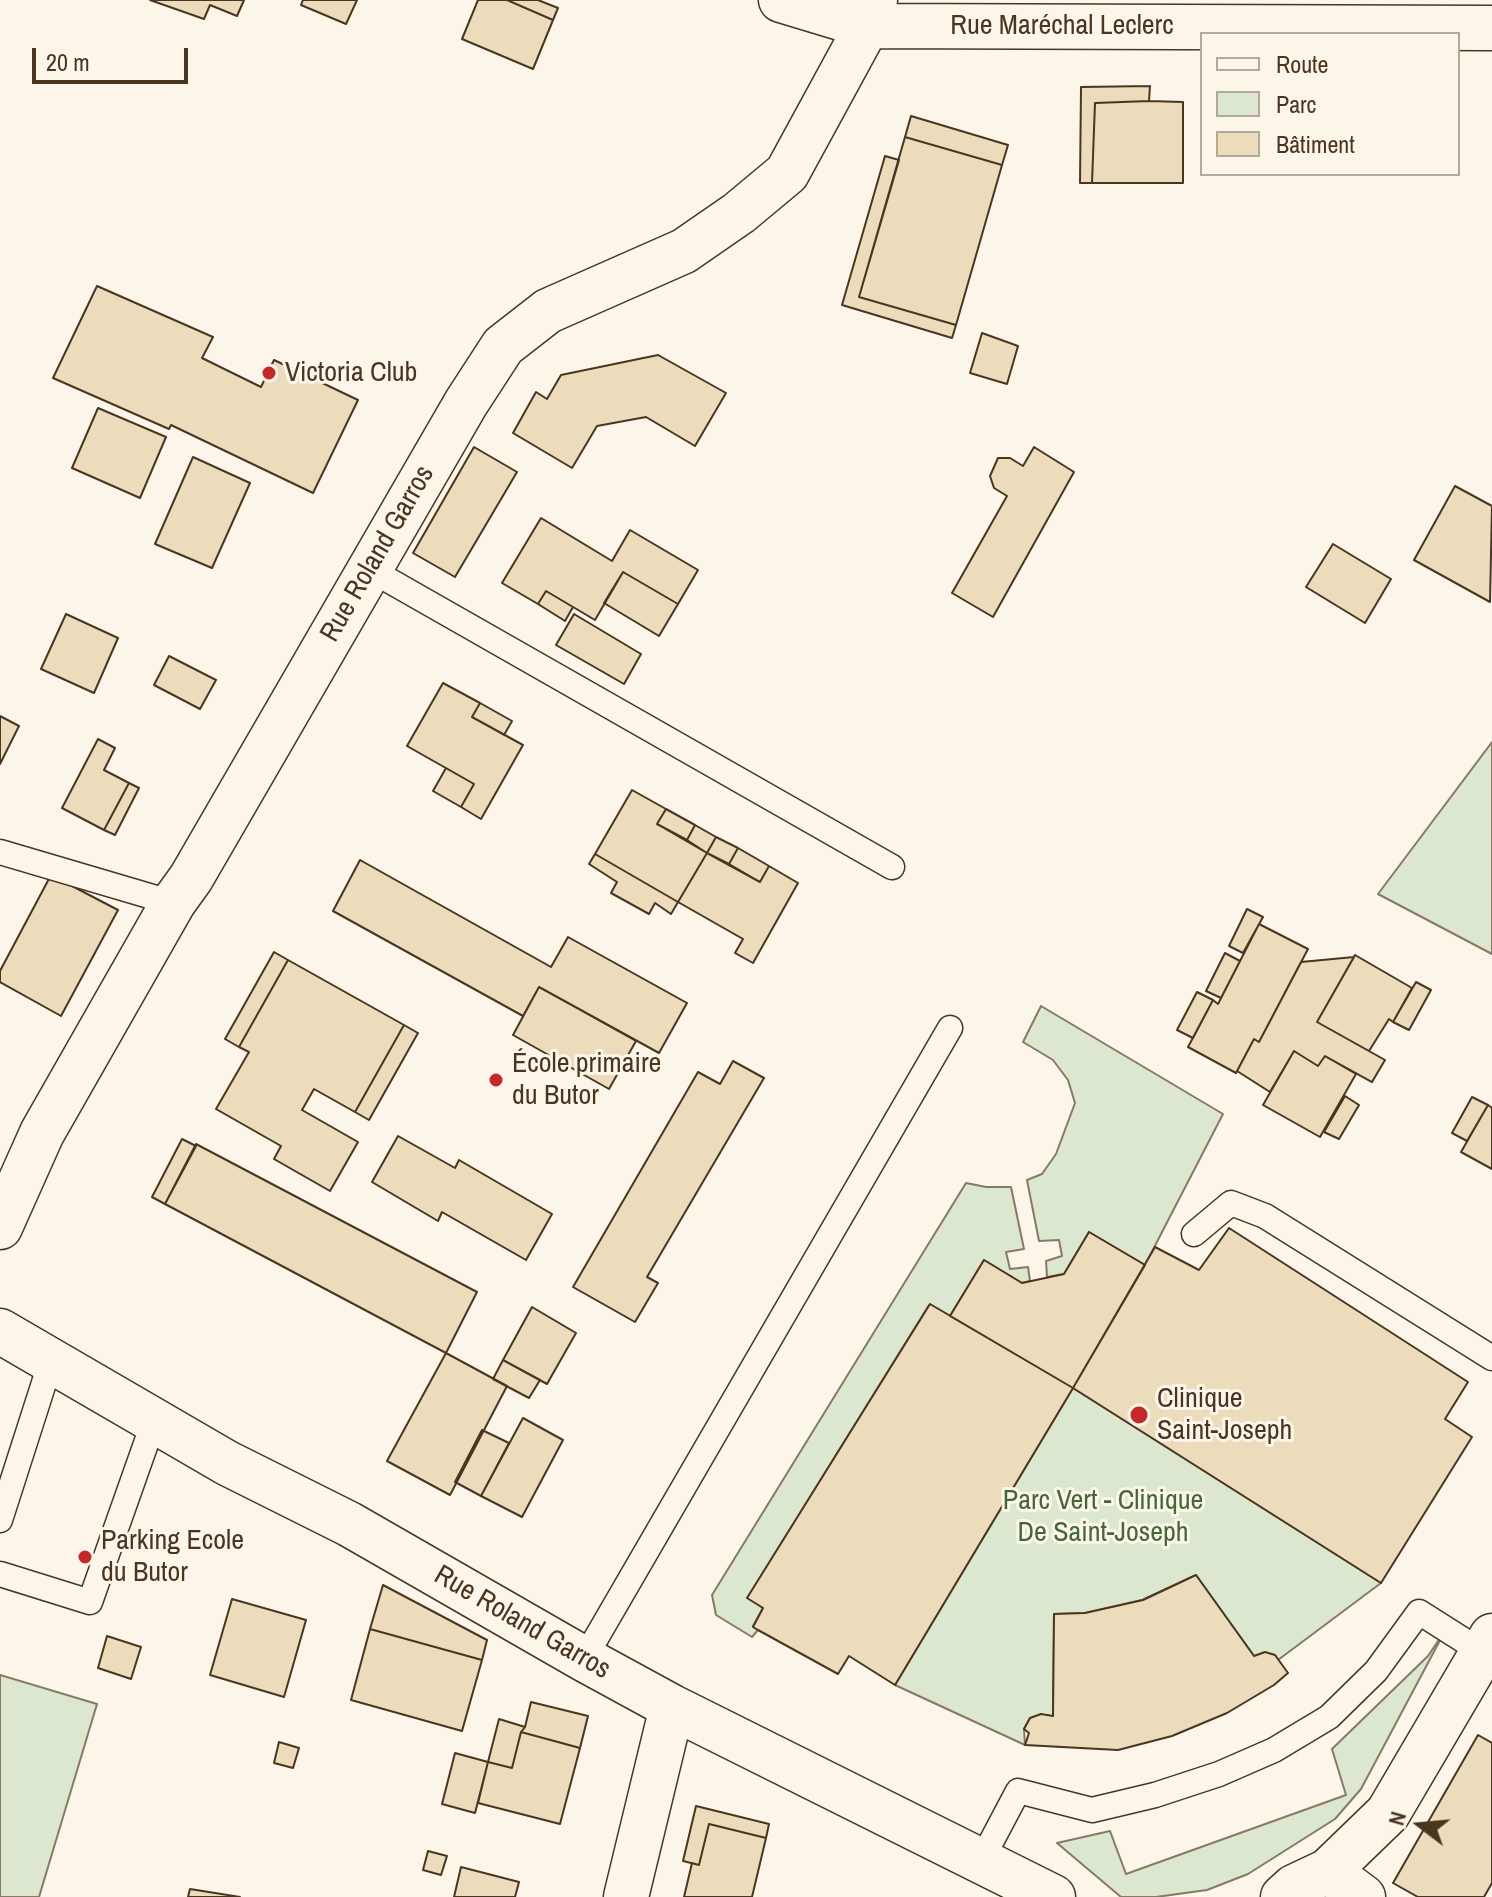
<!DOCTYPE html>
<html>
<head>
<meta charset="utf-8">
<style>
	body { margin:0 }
	#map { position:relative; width:1492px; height:1897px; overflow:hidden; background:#fbf6e9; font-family:"Archivo Narrow",sans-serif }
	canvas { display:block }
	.legend { position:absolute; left:1200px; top:32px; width:260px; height:144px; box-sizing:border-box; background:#fbf6e9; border:2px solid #b4a999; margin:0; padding:10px 14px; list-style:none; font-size:24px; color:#4a3520 }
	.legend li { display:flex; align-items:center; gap:16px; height:40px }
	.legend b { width:40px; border:2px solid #b4a999 }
	.north { position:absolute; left:1380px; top:1785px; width:80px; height:80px; -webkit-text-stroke:6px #fbf6e9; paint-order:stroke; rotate:286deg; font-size:22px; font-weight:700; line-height:32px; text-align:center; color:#4a3520 }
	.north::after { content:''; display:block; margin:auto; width:28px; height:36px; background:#4a3520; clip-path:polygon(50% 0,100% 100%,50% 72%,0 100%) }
	.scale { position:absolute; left:32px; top:48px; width:156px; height:36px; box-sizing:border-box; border:4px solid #4a3520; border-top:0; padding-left:10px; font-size:24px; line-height:28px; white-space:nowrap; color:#4a3520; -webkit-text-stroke:6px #fbf6e9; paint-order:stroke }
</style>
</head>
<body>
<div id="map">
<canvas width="1492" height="1897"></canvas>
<ul class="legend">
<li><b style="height:10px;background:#fbf6e9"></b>Route</li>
<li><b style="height:22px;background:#dce7d0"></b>Parc</li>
<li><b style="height:22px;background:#ecdcbc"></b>Bâtiment</li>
</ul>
<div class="north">N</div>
<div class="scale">20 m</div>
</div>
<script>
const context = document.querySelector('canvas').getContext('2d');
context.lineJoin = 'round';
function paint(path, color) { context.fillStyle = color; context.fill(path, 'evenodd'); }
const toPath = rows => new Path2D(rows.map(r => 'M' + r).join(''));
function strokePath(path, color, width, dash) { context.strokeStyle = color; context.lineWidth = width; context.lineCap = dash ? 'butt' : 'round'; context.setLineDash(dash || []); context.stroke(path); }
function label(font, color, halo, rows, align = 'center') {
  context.font = font + ' "Archivo Narrow",sans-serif'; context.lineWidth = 6; context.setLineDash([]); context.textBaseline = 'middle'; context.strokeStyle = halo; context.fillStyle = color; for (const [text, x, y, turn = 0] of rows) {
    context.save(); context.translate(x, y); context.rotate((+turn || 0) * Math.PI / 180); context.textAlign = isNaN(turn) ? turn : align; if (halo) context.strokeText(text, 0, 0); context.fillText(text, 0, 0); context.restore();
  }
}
const green = toPath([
	[1492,742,1492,954,1378,894,1492,742],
	[1041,1006,1223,1114,1145,1265,1089,1232,1064,1274,1047,1277,1046,1261,1062,1256,1059,1240,1039,1241,1027,1180,1042,1174,1056,1154,1075,1103,1068,1080,1053,1060,1023,1042,1041,1006],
	[966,1183,986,1187,1011,1187,1024,1249,1006,1252,1010,1269,1028,1267,1030,1281,1022,1283,984,1260,950,1316,929,1305,748,1597,763,1608,753,1626,758,1630,752,1637,716,1615,712,1595,966,1183],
	[1073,1388,1381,1583,1278,1660,1275,1655,1254,1656,1196,1575,1142,1600,1085,1613,1054,1614,1053,1716,1030,1718,1024,1729,1025,1745,895,1685,1073,1388],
	[1446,1629,1361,1789,1335,1819,1248,1874,1207,1890,1156,1897,1121,1897,1057,1843,1110,1831,1126,1874,1346,1795,1332,1749,1428,1656,1446,1629],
	[0,1675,97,1704,39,1897,0,1897,0,1675]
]);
paint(green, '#dce7d0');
strokePath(green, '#887966', 2);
const building = toPath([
	[150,0,244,0,237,16,210,5,204,19,150,0],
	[303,0,357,0,346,24,301,5,303,0],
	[478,0,507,0,553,20,533,69,462,39,478,0],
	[507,0,538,0,558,8,553,20,507,0],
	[1150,86,1149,101,1095,103,1092,183,1080,183,1081,87,1150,86],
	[1149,101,1183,102,1183,183,1092,183,1095,103,1149,101],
	[911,116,1008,145,1002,165,905,137,911,116],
	[905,137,1002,165,956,325,859,297,905,137],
	[885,156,899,160,859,297,956,325,952,338,842,305,885,156],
	[97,286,213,337,202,358,261,387,274,360,358,400,313,493,171,425,169,429,53,378,97,286],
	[982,333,1018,346,1007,384,970,373,982,333],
	[658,355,726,393,695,446,646,417,597,426,572,468,513,433,536,392,547,399,561,375,658,355],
	[98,408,166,437,140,498,72,468,98,408],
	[474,447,517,472,455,577,413,553,474,447],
	[1034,447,1074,472,993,617,952,593,1007,496,994,488,990,476,998,458,1010,458,1023,466,1034,447],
	[193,457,250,483,212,568,155,544,193,457],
	[1455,486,1492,506,1490,602,1414,560,1455,486],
	[541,518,612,561,630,530,698,570,678,604,623,572,595,620,546,591,538,604,502,583,541,518],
	[1333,544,1391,579,1365,623,1306,587,1333,544],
	[623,572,678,604,659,636,604,603,623,572],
	[546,591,573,607,565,621,538,604,546,591],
	[66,614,118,638,94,693,41,669,66,614],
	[574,614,641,654,624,684,556,645,574,614],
	[169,656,216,680,200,709,154,685,169,656],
	[443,683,480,703,472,717,523,745,481,819,461,807,474,784,407,746,443,683],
	[480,703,512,721,504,735,472,717,480,703],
	[0,716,19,726,0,764,0,716],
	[98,739,115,748,104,770,129,783,104,830,62,808,98,739],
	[446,768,474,784,461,807,433,791,446,768],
	[129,783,139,788,115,835,104,830,129,783],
	[632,790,666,809,657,824,707,853,678,902,595,854,632,790],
	[666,809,695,825,687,840,657,824,666,809],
	[695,825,716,837,707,853,687,840,695,825],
	[716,837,738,848,729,864,707,853,716,837],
	[738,848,769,866,760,882,729,864,738,848],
	[707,853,760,882,769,866,798,883,753,963,735,953,743,939,678,902,707,853],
	[595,854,678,902,671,914,655,903,649,914,611,893,617,882,589,864,595,854],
	[360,860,551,967,568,937,687,1003,659,1053,539,987,523,1016,333,911,360,860],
	[51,875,118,910,61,1016,0,982,0,971,51,875],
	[1247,909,1263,917,1243,953,1229,946,1247,909],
	[1259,924,1308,949,1259,1042,1254,1039,1236,1073,1188,1047,1213,1000,1218,1004,1259,924],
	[274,952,288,960,239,1047,225,1039,274,952],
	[1225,953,1240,961,1221,998,1206,991,1225,953],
	[1355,955,1412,988,1393,1022,1389,1019,1369,1051,1317,1022,1355,955],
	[1354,957,1317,1022,1385,1060,1372,1082,1325,1056,1318,1066,1294,1051,1270,1092,1237,1071,1254,1039,1259,1042,1301,962,1354,957],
	[288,960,404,1025,355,1112,314,1089,302,1110,358,1142,330,1191,274,1159,281,1146,216,1109,249,1052,239,1047,288,960],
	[1416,982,1431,990,1409,1030,1393,1022,1416,982],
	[539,987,636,1041,609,1089,513,1035,539,987],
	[1197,992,1213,1000,1193,1038,1177,1030,1197,992],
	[404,1025,418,1033,369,1120,355,1112,404,1025],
	[1294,1051,1318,1066,1325,1056,1356,1074,1320,1137,1263,1105,1294,1051],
	[733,1061,764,1078,647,1277,658,1283,635,1322,573,1287,698,1072,720,1084,733,1061],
	[1345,1096,1359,1105,1339,1139,1324,1132,1345,1096],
	[1472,1097,1488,1105,1467,1141,1452,1133,1472,1097],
	[1488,1105,1492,1108,1492,1169,1461,1152,1488,1105],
	[398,1136,455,1168,459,1160,552,1214,526,1260,442,1212,438,1221,372,1182,398,1136],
	[182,1139,196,1146,165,1204,152,1197,182,1139],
	[196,1144,477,1292,446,1353,165,1204,196,1144],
	[1229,1228,1468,1382,1445,1419,1472,1437,1381,1583,1073,1388,1155,1247,1199,1270,1229,1228],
	[1089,1232,1145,1265,1073,1388,950,1316,984,1260,1022,1283,1064,1274,1089,1232],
	[930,1304,1073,1388,895,1685,849,1656,838,1674,758,1630,753,1627,763,1608,747,1598,930,1304],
	[532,1307,576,1333,547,1384,503,1360,532,1307],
	[446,1353,507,1386,450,1495,387,1461,446,1353],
	[503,1360,540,1380,529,1398,493,1379,503,1360],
	[523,1418,563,1440,522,1517,481,1496,523,1418],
	[482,1430,509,1443,481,1496,455,1482,482,1430],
	[1196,1575,1254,1656,1265,1652,1275,1655,1288,1673,1274,1685,1227,1713,1172,1736,1118,1750,1025,1745,1029,1733,1024,1729,1030,1718,1041,1714,1053,1716,1054,1614,1085,1613,1143,1600,1196,1575],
	[383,1585,487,1640,482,1660,370,1629,383,1585],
	[232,1599,306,1620,284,1697,210,1675,232,1599],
	[370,1629,482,1660,462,1731,351,1700,370,1629],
	[107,1636,141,1647,131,1679,98,1668,107,1636],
	[531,1702,588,1716,580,1748,521,1732,525,1727,531,1702],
	[499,1719,525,1727,521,1732,512,1768,488,1762,499,1719],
	[521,1732,580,1748,560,1824,478,1803,488,1762,512,1768,521,1732],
	[1478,1735,1492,1743,1492,1883,1484,1897,1418,1897,1393,1883,1478,1735],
	[279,1742,299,1748,293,1768,274,1763,279,1742],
	[455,1753,488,1762,475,1813,442,1804,455,1753],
	[696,1806,769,1824,766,1838,709,1824,699,1865,683,1861,696,1806],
	[709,1824,766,1838,752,1897,684,1897,692,1863,699,1865,709,1824],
	[428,1851,447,1856,441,1875,423,1870,428,1851],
	[461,1867,519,1882,515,1897,454,1897,461,1867],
	[190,1889,240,1897,188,1897,190,1889]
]);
paint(building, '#ecdcbc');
strokePath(building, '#4a3520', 2);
const lane = toPath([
	[369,569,892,867],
	[0,852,173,903],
	[1194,1234,1231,1203,1265,1216,1492,1358],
	[0,1520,51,1361],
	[0,1574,90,1602,154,1421],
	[584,1659,950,1028],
	[981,1861,1018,1791,1092,1810,1155,1795,1219,1774,1274,1750,1329,1717,1376,1671,1419,1612,1482,1652]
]);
const street = toPath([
	[781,0,867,26,1492,28],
	[0,1227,42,1133,173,903,191,878,466,403,503,346,548,311,684,251,739,213,787,173,867,26,875,0],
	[0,1331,227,1463,349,1524,584,1659,672,1707,1053,1897],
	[1328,1871,1363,1897],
	[626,1897,672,1707],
	[1283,1897,1294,1887,1328,1871,1388,1813,1492,1636]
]);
strokePath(lane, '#4a3520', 27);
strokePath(street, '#4a3520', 47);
strokePath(lane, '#fbf6e9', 24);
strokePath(street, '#fbf6e9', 44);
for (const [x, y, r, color] of [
	[269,373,8,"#c62828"],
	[496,1080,8,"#c62828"],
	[1139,1415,10,"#c62828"],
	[85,1557,8,"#c62828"]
]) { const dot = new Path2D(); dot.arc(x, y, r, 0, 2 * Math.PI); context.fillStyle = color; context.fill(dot); strokePath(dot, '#fbf6e9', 3); }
label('28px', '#4a3520', '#fbf6e9', [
	["Rue Maréchal Leclerc",1062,26],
	["Rue Roland Garros",378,554,-60],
	["Rue Roland Garros",522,1623,30]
]);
label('28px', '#4a3520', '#fbf6e9', [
	["Victoria Club",285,373],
	["École primaire",512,1064],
	["du Butor",512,1096],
	["Clinique",1157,1399],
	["Saint-Joseph",1157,1431],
	["Parking Ecole",101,1541],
	["du Butor",101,1573]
], 'left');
label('28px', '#436837', '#fbf6e9', [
	["Parc Vert - Clinique",1103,1501],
	["De Saint-Joseph",1103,1533]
]);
</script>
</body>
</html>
